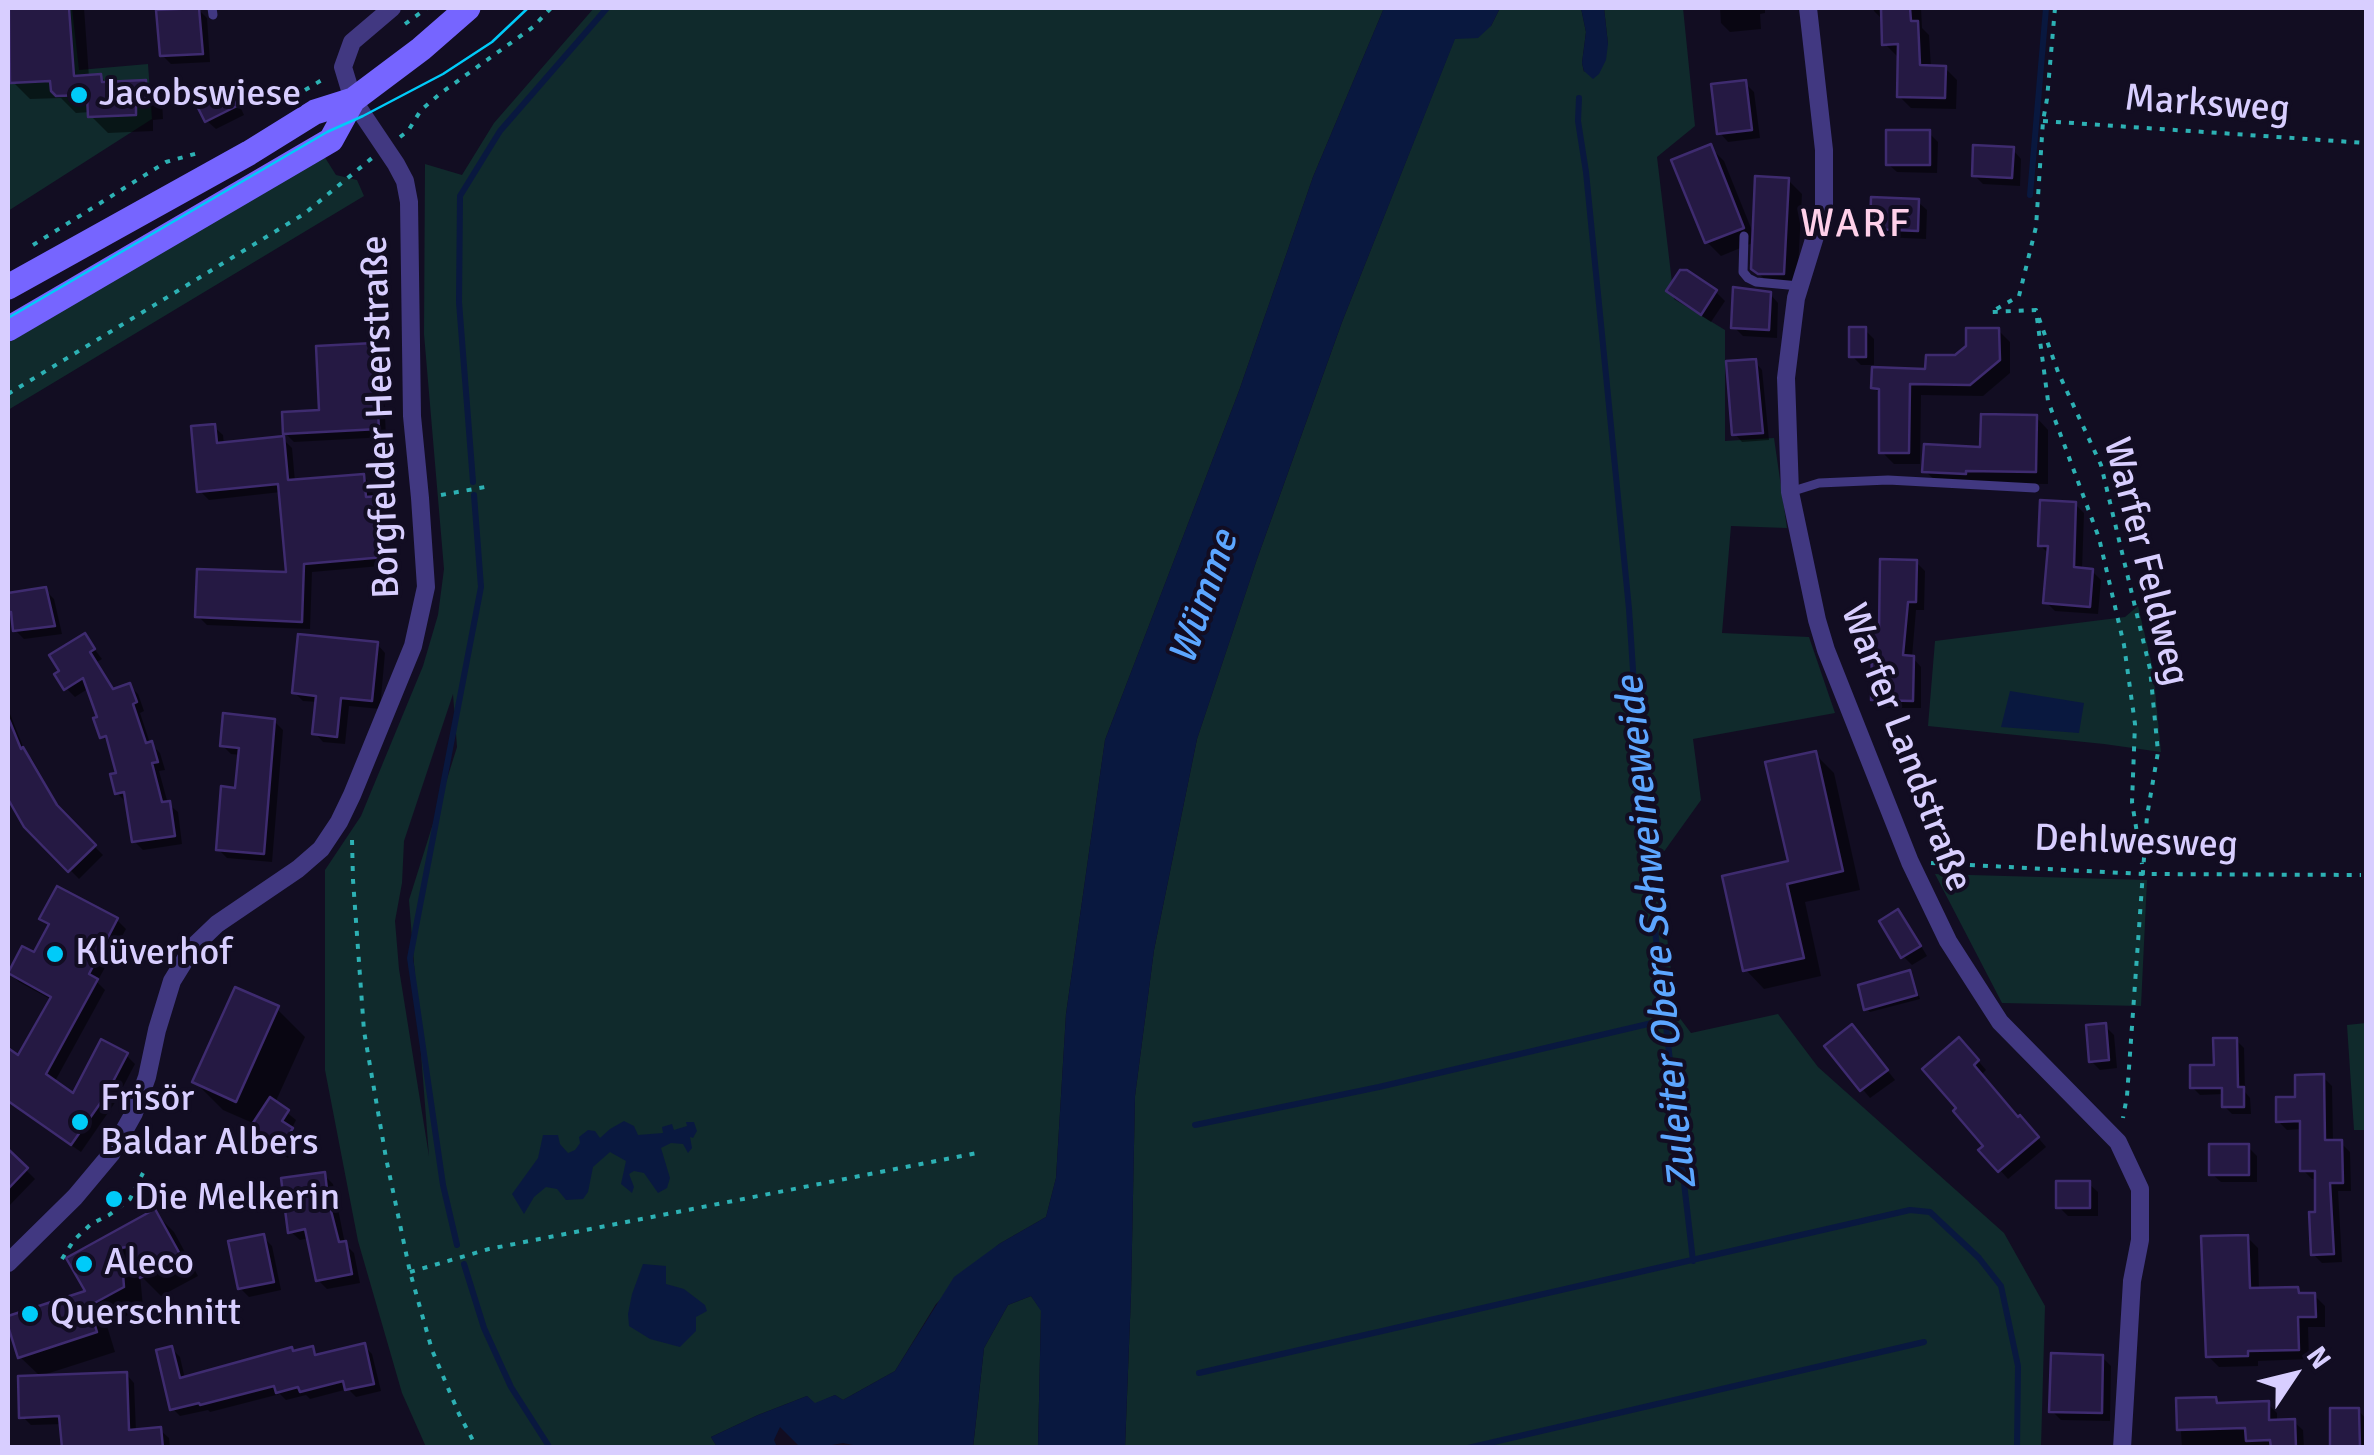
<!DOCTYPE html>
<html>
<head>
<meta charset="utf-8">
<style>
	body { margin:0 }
	#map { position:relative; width:2374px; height:1455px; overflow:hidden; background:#120d22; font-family:Signika,sans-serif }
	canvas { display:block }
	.frame { position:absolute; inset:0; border:10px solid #d8ceff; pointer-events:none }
	.north { position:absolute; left:2244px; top:1325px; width:100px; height:100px; -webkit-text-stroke:8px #120d22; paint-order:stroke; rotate:55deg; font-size:28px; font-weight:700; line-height:40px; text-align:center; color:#d8ceff }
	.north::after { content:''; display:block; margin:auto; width:35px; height:45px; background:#d8ceff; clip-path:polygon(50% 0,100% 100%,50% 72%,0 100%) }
</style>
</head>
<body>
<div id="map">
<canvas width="2374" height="1455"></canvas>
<div class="frame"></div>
<div class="north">N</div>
</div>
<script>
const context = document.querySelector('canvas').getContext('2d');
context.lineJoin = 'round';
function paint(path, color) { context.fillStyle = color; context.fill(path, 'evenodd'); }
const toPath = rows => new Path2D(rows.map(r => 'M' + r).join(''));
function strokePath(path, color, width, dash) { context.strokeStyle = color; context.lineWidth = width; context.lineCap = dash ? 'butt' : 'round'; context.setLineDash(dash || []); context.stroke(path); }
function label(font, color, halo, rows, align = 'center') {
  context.font = font + ' Signika,sans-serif'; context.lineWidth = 8; context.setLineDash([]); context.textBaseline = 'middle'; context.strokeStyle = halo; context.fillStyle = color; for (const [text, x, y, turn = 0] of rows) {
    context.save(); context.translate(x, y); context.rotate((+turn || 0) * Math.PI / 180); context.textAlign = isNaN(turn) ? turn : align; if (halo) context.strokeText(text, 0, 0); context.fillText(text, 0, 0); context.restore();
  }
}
paint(toPath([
	[8,8,72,8,79,70,148,64,152,119,8,211],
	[594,8,1384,8,1313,177,1239,391,1105,740,1066,1014,1056,1178,1046,1217,999,1244,936,1304,895,1371,843,1400,835,1395,815,1404,807,1396,758,1415,711,1437,717,1447,426,1447,402,1393,358,1241,325,1070,325,870,361,816,423,666,438,615,444,569,424,334,425,164,462,175,494,123],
	[453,694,457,747,409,900,429,1156,399,969,395,921,402,883,404,841],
	[1500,8,1581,8,1586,32,1582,63,1584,72,1608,44,1604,8,1683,8,1695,126,1657,157,1674,299,1725,330,1725,441,1774,438,1787,528,1731,526,1722,633,1809,637,1835,713,1693,739,1701,800,1658,860,1676,1013,1691,1033,1778,1014,1818,1067,2004,1233,2045,1306,2041,1447,1125,1448,1131,1294,1135,1096,1154,950,1197,739,1257,559,1342,322,1455,38,1491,26],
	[324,156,336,175,357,180,364,196,8,410,8,343],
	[2138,606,2153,669,2161,752,2104,744,1928,726,1935,641,2125,617],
	[1935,874,2147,880,2141,1006,2002,1003],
	[2366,1023,2366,1130,2354,1130,2347,1025],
	[1031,1296,1041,1310,1038,1447,973,1448,984,1348,1008,1305]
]), '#102a2c');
paint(toPath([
	[1384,8,1500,8,1491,26,1478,38,1455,39,1342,322,1257,559,1197,739,1154,950,1135,1096,1131,1294,1125,1447,1038,1447,1041,1311,1031,1296,1008,1305,984,1348,973,1447,868,1448,843,1443,821,1447,800,1447,780,1427,774,1440,777,1447,717,1447,711,1437,758,1415,807,1396,815,1403,835,1395,843,1400,895,1371,954,1277,999,1244,1046,1217,1056,1178,1066,1014,1105,740,1239,391,1313,177],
	[1581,8,1604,8,1608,44,1606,60,1599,74,1593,79,1584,71,1582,63,1586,32],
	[2010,691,2084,703,2079,733,2001,727],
	[624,1121,634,1126,638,1135,663,1133,662,1127,672,1124,674,1130,687,1126,686,1122,694,1122,697,1131,693,1138,690,1137,692,1148,688,1153,683,1144,671,1143,661,1148,670,1178,667,1188,658,1193,644,1173,634,1171,629,1174,634,1187,632,1193,621,1184,626,1161,610,1152,593,1167,588,1192,583,1199,566,1200,557,1189,546,1187,534,1197,524,1214,512,1194,538,1158,543,1135,558,1135,560,1144,568,1153,575,1150,580,1143,579,1137,588,1130,595,1131,600,1138,610,1129],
	[643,1264,666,1266,666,1284,684,1289,705,1305,707,1311,696,1317,696,1331,680,1347,650,1339,629,1326,628,1314,632,1294]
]), '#09183f');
paint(toPath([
	[8,8,84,8,89,77,100,76,108,84,145,82,162,100,163,119,153,120,153,131,108,133,91,116,90,112,76,113,61,98,30,99,13,82,11,20,8,20],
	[1720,8,1765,8,1765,13,1760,14,1761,29,1730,32,1721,23],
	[1873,8,1921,8,1922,28,1929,35,1931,68,1945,68,1957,80,1956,109,1911,108,1899,96,1901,56,1897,56,1885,44,1884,21,1874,11],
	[198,9,207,18,210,62,171,64,162,55],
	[1745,83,1754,92,1760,138,1728,142,1720,133],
	[227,89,236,98,244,115,216,129,207,121],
	[1929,133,1938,142,1937,173,1897,172,1888,164],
	[1710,147,1724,161,1755,238,1788,180,1802,194,1797,287,1768,283,1754,268,1755,242,1721,256,1707,242],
	[2013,150,2021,159,2020,186,1983,184,1974,175],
	[1918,202,1927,210,1926,239,1882,237,1873,228],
	[1683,270,1716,292,1725,301,1711,322,1678,300,1669,291],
	[1770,294,1778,303,1777,338,1743,336,1734,327],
	[1865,330,1874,339,1874,365,1861,365,1852,356],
	[1998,330,2010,342,2010,373,1983,396,1921,395,1920,464,1894,464,1882,452,1882,396,1873,387,1928,372,1956,358],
	[373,346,382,355,386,437,294,442,285,433,322,412],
	[1755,362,1762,370,1769,440,1742,442,1735,434],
	[2036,417,2048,430,2048,484,1938,483,1925,471,1983,450],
	[214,427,223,435,224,445,283,439,292,448,295,482,363,476,372,485,373,499,378,499,387,508,392,565,312,572,310,629,207,625,198,616,289,575,281,492,209,500,200,491],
	[2075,504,2084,513,2082,570,2092,571,2101,580,2098,614,2055,611,2046,602,2049,554,2040,545],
	[1916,562,1925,571,1924,610,1916,610,1912,657,1921,667,1921,708,1882,708,1873,699,1882,633],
	[45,590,54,599,62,634,24,639,15,630,8,595],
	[85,637,102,659,97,662,115,690,129,685,138,694,144,711,140,713,150,743,160,753,165,770,159,771,168,804,178,812,182,844,143,850,134,841,126,802,117,793,119,774,111,746,102,736,100,718,89,688,75,697,66,688],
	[377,644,385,653,380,709,349,706,345,744,323,742,315,733,318,702,303,701,294,692],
	[8,709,26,754,32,759,65,817,103,855,79,879,26,825,8,794],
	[274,721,283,730,272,862,227,858,218,849,237,790,241,755,231,754,222,745],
	[1815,754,1834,773,1860,890,1805,902,1821,976,1764,989,1746,970,1791,863],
	[58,889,117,920,126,929,97,982,105,990,54,1083,74,1096,126,1055,135,1064,114,1104,81,1152,8,1101,8,1056,10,1053,19,1059,52,1000,19,982,10,973,35,956,51,927,42,918],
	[1898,912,1906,921,1927,956,1912,965,1903,956],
	[1910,973,1913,977,1920,999,1870,1012,1867,1009],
	[277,1009,305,1037,275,1103,296,1120,291,1130,300,1139,288,1158,259,1140,251,1131,255,1124,223,1110,195,1082],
	[2105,1026,2114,1035,2117,1068,2100,1070,2091,1061],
	[1860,1036,1895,1080,1870,1098,1827,1046],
	[2236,1040,2244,1048,2245,1092,2250,1098,2251,1114,2232,1114,2224,1106,2224,1094,2200,1095,2192,1087,2216,1068],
	[1968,1049,1986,1070,1981,1075,2018,1120,2029,1127,2046,1147,2008,1179,1982,1150,1986,1147],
	[2323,1077,2332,1086,2333,1143,2341,1143,2350,1152,2351,1191,2338,1191,2342,1262,2322,1263,2313,1254,2318,1214,2318,1179,2312,1179,2303,1170,2302,1129,2287,1130,2278,1121],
	[2248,1147,2257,1156,2257,1182,2221,1182,2212,1174],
	[8,1152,35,1179,8,1207],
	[324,1175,333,1184,345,1244,354,1253,360,1283,327,1289,318,1280,310,1238,300,1240,291,1232],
	[2089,1184,2098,1192,2098,1216,2068,1216,2059,1207],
	[154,1212,174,1232,198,1276,161,1296,140,1275,143,1307,107,1326,115,1352,40,1376,20,1357,8,1319,88,1293,70,1259],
	[263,1237,272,1246,281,1290,249,1297,240,1288],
	[2247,1237,2258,1248,2259,1290,2297,1290,2303,1295,2314,1295,2325,1306,2325,1327,2308,1327,2309,1359,2258,1361,2258,1366,2219,1367,2208,1356],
	[364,1346,372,1354,381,1391,356,1397,348,1389,310,1399,306,1395,286,1400,280,1394,210,1412,208,1410,180,1416,172,1408,172,1349,180,1357,185,1379,312,1349,320,1357],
	[2102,1357,2111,1366,2110,1421,2061,1420,2052,1411],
	[126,1374,134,1383,136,1432,160,1430,169,1438,170,1448,65,1448,63,1424,31,1425,22,1416],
	[2215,1400,2221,1405,2268,1404,2277,1413,2277,1422,2294,1422,2303,1430,2304,1448,2182,1448,2179,1401],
	[2358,1410,2366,1419,2366,1448,2333,1448]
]), '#0007');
strokePath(toPath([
	[1579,98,1578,121,1586,172,1629,609,1639,762,1648,784,1647,838,1656,939,1693,1261],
	[2030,195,2046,8],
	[473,482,459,302,460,196,500,131,607,8],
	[1195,1125,1379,1087,1665,1020],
	[457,1245,443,1185,410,958,481,587,474,495],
	[464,1264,484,1328,511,1387,550,1448],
	[1199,1373,1910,1210,1930,1212,1979,1258,2001,1286,2018,1366,2017,1448],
	[1468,1448,1924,1342]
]), '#09183f', 6);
const building = toPath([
	[9,8,69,8,74,76,101,74,102,82,146,80,147,103,136,104,136,115,88,117,87,95,56,96,51,91,50,81,10,83,9,8],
	[199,8,203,54,160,56,156,10,199,8],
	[1881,8,1910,8,1911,21,1918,21,1920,65,1946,66,1945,98,1897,97,1898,44,1882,45,1881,8],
	[1746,80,1752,130,1717,134,1711,84,1746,80],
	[227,86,237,106,205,122,195,102,227,86],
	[1886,130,1930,130,1930,165,1886,165,1886,130],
	[1711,144,1744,228,1705,243,1671,160,1711,144],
	[1973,145,2014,147,2012,178,1972,176,1973,145],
	[1755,176,1789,178,1784,274,1758,274,1751,269,1755,176],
	[1871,197,1919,199,1918,231,1870,229,1871,197],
	[1680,270,1687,270,1717,290,1701,315,1666,291,1680,270],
	[1733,287,1771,292,1769,330,1731,328,1733,287],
	[1849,327,1866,327,1866,357,1849,357,1849,327],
	[1966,328,1999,328,2000,360,1970,385,1910,384,1909,453,1879,453,1879,389,1871,388,1872,367,1925,369,1926,355,1955,355,1966,346,1966,328],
	[374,343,379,429,283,434,282,412,319,410,316,346,374,343],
	[1756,359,1763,433,1732,435,1726,361,1756,359],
	[1981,414,2037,415,2036,472,1966,471,1966,474,1922,472,1924,444,1980,447,1981,414],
	[215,424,217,443,284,436,288,480,364,474,366,497,379,496,385,557,304,564,302,622,195,617,197,569,286,572,278,484,197,492,191,426,215,424],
	[2040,500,2076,502,2074,567,2093,569,2090,607,2043,603,2048,546,2038,546,2040,500],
	[1880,559,1917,560,1916,602,1908,602,1903,655,1914,656,1913,701,1871,700,1872,647,1870,647,1872,629,1879,630,1880,559],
	[46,587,55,626,13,631,11,612,8,612,8,593,46,587],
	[85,633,95,649,90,652,113,689,130,683,137,702,133,704,146,743,152,741,158,762,152,763,162,802,170,801,175,836,132,842,124,792,115,794,110,774,116,773,106,736,100,738,93,718,97,717,83,678,64,690,54,674,59,671,49,655,85,633],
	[298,634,378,642,372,701,341,698,337,737,312,734,316,696,292,693,298,634],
	[223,713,275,719,264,854,216,850,221,786,235,788,239,748,220,746,223,713],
	[8,717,21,749,23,747,57,805,96,845,68,872,24,827,8,799,8,717],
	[1816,751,1843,871,1787,884,1804,958,1743,971,1722,876,1788,861,1765,762,1816,751],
	[57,886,118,918,89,974,98,979,46,1074,73,1093,101,1039,128,1053,106,1095,71,1145,8,1101,8,1048,18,1055,51,997,8,973,22,946,34,952,49,924,39,919,57,886],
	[1898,909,1921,946,1901,958,1879,921,1898,909],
	[1910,970,1917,995,1864,1010,1858,985,1910,970],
	[235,987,279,1006,236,1102,192,1082,235,987],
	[2106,1023,2109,1060,2089,1062,2086,1025,2106,1023],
	[1852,1024,1888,1070,1860,1091,1824,1046,1852,1024],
	[1959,1037,1979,1060,1974,1065,2018,1117,2020,1115,2039,1137,1998,1172,1978,1150,1983,1146,1953,1111,1956,1108,1922,1069,1959,1037],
	[2213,1038,2237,1038,2238,1087,2244,1087,2244,1107,2222,1107,2222,1088,2190,1088,2190,1065,2214,1065,2213,1038],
	[2324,1074,2325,1140,2342,1140,2343,1183,2330,1183,2334,1254,2311,1255,2309,1212,2315,1212,2315,1171,2300,1171,2300,1121,2276,1122,2276,1097,2295,1097,2295,1075,2324,1074],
	[270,1097,289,1110,282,1121,293,1128,278,1151,247,1132,270,1097],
	[2209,1144,2249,1144,2249,1175,2209,1175,2209,1144],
	[8,1149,28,1168,8,1189,8,1149],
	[325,1172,328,1199,339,1242,346,1241,352,1274,316,1281,305,1229,288,1233,281,1178,325,1172],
	[2056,1181,2090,1181,2090,1208,2056,1208,2056,1181],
	[155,1209,181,1256,140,1278,132,1246,121,1248,124,1287,89,1306,97,1332,18,1358,8,1326,8,1316,85,1291,66,1258,155,1209],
	[264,1234,274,1282,238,1289,228,1241,264,1234],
	[2248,1235,2250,1288,2298,1287,2299,1293,2315,1293,2316,1317,2298,1317,2299,1350,2248,1351,2248,1356,2206,1357,2201,1236,2248,1235],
	[365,1343,374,1384,345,1390,343,1381,300,1392,298,1387,276,1393,274,1386,200,1405,199,1403,170,1410,156,1350,172,1346,180,1378,292,1347,293,1351,313,1346,315,1355,365,1343],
	[2051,1353,2103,1355,2102,1413,2049,1412,2051,1353],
	[127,1372,129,1430,161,1427,163,1448,62,1448,59,1416,19,1418,18,1376,127,1372],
	[2216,1397,2217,1403,2269,1401,2269,1420,2295,1419,2296,1448,2271,1448,2270,1440,2246,1441,2245,1428,2177,1430,2176,1398,2216,1397],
	[2330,1408,2359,1408,2360,1448,2330,1448,2330,1408]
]);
paint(building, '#251943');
strokePath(building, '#3e2b6f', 2.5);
strokePath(toPath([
	[2055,8,2047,99,2043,121,2036,227,2019,296,1991,312,2036,310,2058,372,2101,465,2150,669,2158,752,2147,816,2127,1096,2123,1118],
	[405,24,427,8],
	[305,90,327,77],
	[2043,121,2366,143],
	[400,137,408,131,421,110,441,93,533,27,551,8],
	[33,245,166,162,198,153],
	[2037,318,2048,401,2099,538,2124,645,2135,724,2132,802,2142,864],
	[8,394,304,214,372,158],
	[441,495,485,487],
	[352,840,353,880,364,1031,386,1158,410,1272,432,1350,459,1414,477,1448],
	[1931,863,2143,874,2361,875],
	[62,1259,74,1240,91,1224,109,1215,130,1199,143,1173],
	[410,1272,489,1249,982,1152]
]), '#2db1b4', 4, [5, 8]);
strokePath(toPath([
	[212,8,213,15],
	[1744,236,1743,272,1748,278,1756,282,1799,286],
	[1790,492,1819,483,1888,480,2035,488]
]), '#413881', 9);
strokePath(toPath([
	[1808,8,1824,150,1824,207,1796,298,1786,378,1790,492,1817,620,1826,650,1910,862,1948,941,2000,1022,2118,1142,2140,1189,2140,1240,2132,1281,2122,1448],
	[8,1263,75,1197,111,1154,134,1113,147,1077,157,1030,172,981,193,947,217,924,298,869,321,849,339,822,352,795,413,646,426,587,420,498,412,416,409,202,405,181,396,164,353,100,343,67,352,42,392,8]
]), '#413881', 18);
strokePath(toPath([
	[8,287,249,153,315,112,353,100,421,49,468,8],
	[8,329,331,140,353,100]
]), '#7665ff', 25);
strokePath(toPath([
	[8,318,327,132,363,116,443,74,492,42,528,8]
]), '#00cbf9', 2.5);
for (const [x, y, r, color] of [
	[79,95,10,"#00cbf9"],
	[55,954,10,"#00cbf9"],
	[80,1122,10,"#00cbf9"],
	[114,1199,10,"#00cbf9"],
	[84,1264,10,"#00cbf9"],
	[30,1314,10,"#00cbf9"]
]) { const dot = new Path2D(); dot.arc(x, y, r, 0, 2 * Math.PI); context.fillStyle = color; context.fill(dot); strokePath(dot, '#120d22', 4); }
label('38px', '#d8ceff', '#120d22', [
	["Jacobswiese",99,95],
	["Klüverhof",75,954],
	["Frisör",100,1100],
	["Baldar Albers",100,1144],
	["Die Melkerin",134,1199],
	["Aleco",104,1264],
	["Querschnitt",50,1314]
], 'left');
label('38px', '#d8ceff', '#120d22', [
	["Marksweg",2207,105,4],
	["Borgfelder Heerstraße",382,417,-92],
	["Warfer Feldweg",2145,562,76],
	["Warfer Landstraße",1905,748,69],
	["Dehlwesweg",2136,843,2]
]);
context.letterSpacing = '2.5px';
label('40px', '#ffd0ea', '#120d22', [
	["WARF",1856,225]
]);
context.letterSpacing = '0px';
label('italic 40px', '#5ca6ff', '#120d22', [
	["Wümme",1205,598,-71],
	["Zuleiter Obere Schweineweide",1658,933,-96]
]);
</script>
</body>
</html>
